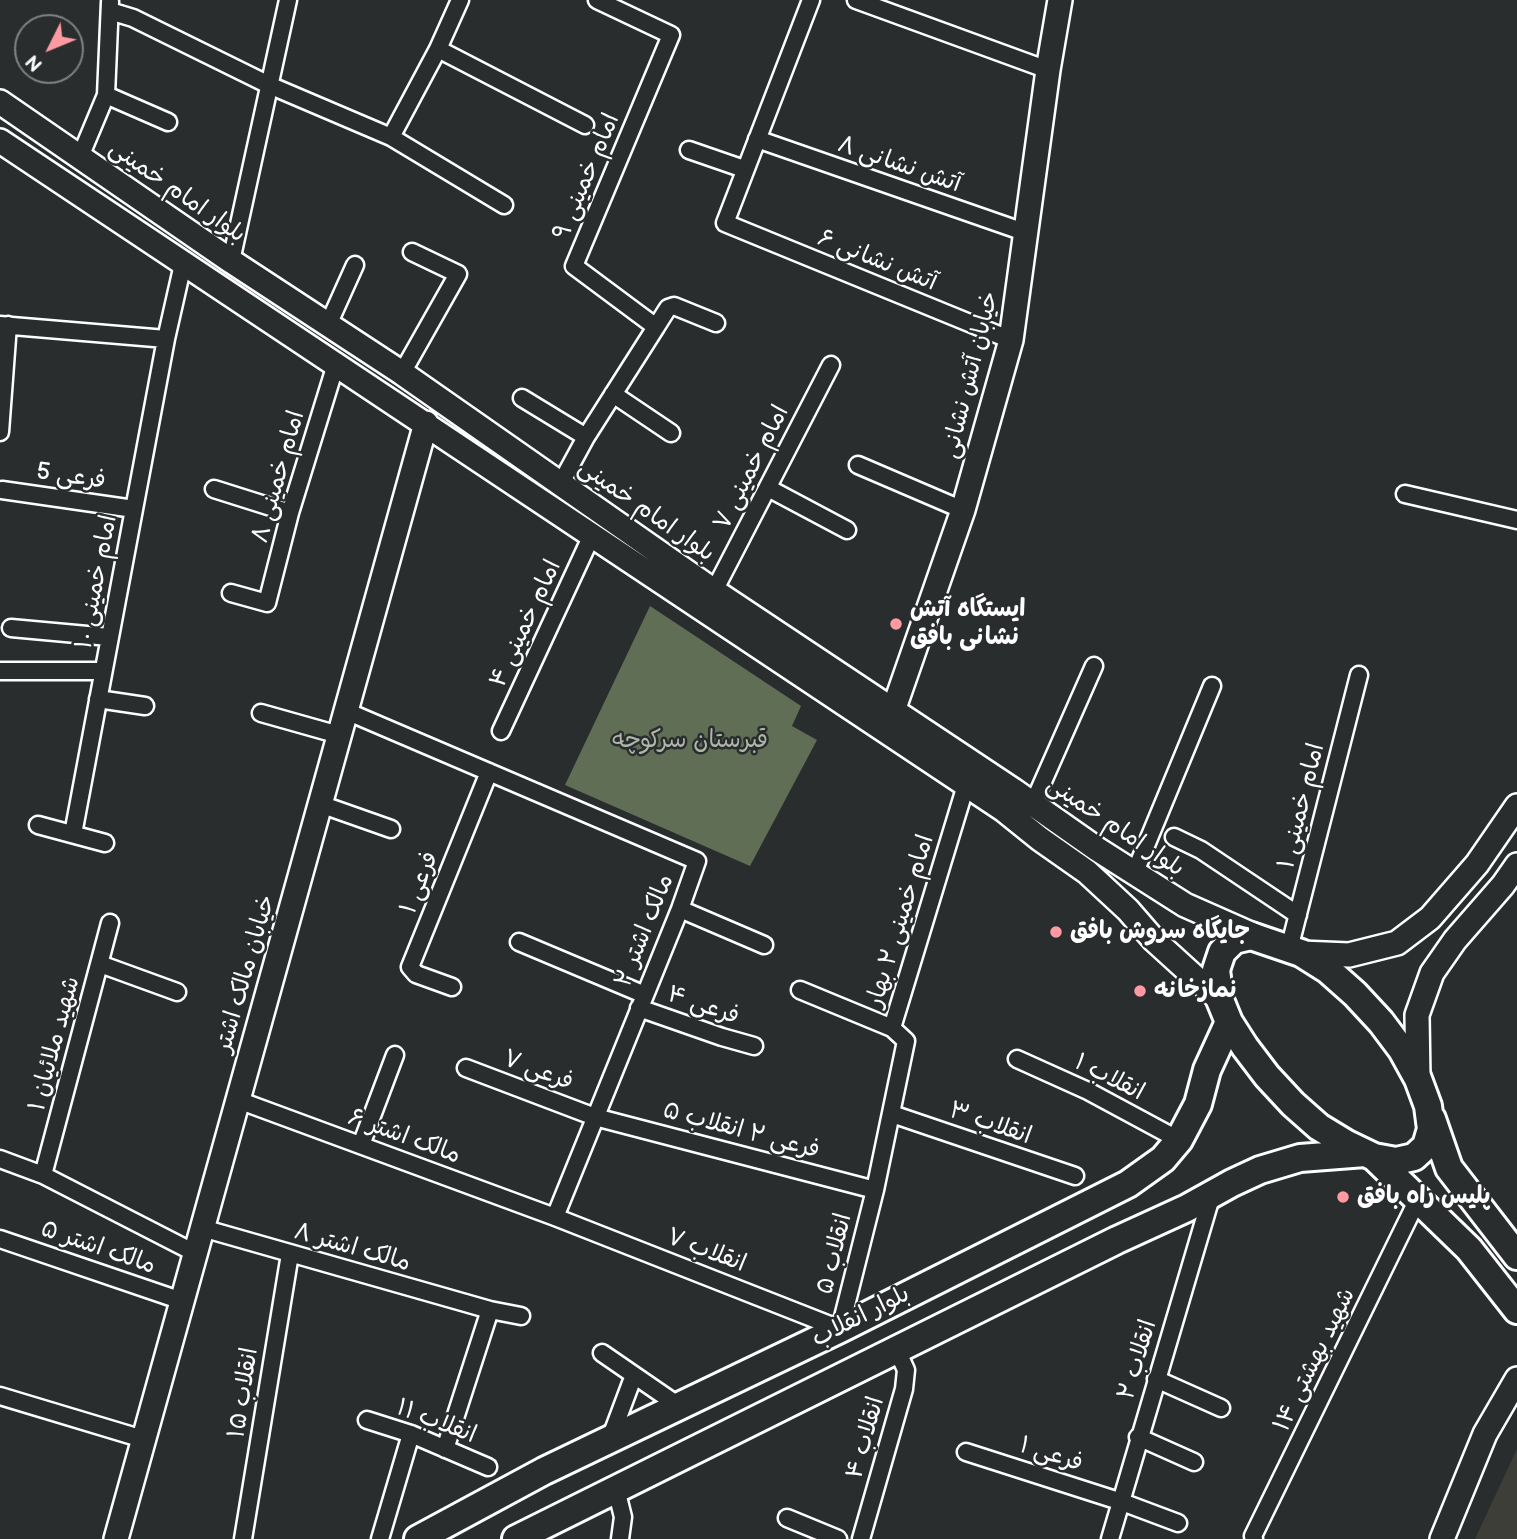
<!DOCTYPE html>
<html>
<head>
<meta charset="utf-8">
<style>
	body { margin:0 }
	#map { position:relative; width:1517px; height:1539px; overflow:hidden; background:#2a2d2e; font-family:"Balsamiq Sans",sans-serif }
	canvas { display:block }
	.north { position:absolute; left:14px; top:14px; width:70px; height:70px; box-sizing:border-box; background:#2a2d2e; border:2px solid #7f8182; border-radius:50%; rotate:227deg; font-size:19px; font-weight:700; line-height:28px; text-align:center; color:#fff }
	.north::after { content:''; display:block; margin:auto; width:24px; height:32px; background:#ff9aa2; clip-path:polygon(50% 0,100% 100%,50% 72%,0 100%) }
</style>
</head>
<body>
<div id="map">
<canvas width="1517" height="1539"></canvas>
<div class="north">N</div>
</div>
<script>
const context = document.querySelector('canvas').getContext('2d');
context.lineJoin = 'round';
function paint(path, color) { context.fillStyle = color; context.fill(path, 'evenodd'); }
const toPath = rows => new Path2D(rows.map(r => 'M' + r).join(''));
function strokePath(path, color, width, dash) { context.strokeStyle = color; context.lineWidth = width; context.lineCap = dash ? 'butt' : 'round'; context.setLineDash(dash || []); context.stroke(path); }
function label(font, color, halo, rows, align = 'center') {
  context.font = font + ' "Balsamiq Sans","Playpen Sans Arabic",sans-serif'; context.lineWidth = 5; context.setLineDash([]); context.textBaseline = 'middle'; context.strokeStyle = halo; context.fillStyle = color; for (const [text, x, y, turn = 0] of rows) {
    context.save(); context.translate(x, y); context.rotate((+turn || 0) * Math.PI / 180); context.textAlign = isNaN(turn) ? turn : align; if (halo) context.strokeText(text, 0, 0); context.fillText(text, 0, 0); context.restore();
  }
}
paint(toPath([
	[1517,1449,1517,1539,1475,1539]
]), '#3e3e39');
paint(toPath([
	[650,606,801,706,792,726,817,740,750,866,565,785]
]), '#616e56');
const street = toPath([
	[811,0,725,223,1011,340],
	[856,0,1048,70],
	[110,11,133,18,269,85,391,137,438,49,460,0],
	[438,49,585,125],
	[106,95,168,122],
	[391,137,504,205],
	[757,139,1027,233],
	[689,150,744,169],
	[80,157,106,95,110,2],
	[231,261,288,0],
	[0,325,166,339],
	[328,325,355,265],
	[656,327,668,308,674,306,716,323],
	[402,373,458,274,412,252],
	[613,394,671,433],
	[522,398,586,437],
	[0,432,8,325],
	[858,465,963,510],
	[561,483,586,437,656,327,574,266,671,35,597,0],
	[768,488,847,530],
	[214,489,290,513],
	[2,490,134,509],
	[1405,494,1517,520],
	[714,591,831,365],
	[231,593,267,603,290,513,336,364],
	[11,628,109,637],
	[0,671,103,671],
	[98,699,145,706],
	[346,711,697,861,680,909,555,1217],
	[261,713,339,735],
	[501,731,592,535],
	[320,804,391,829],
	[1033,804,1094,666],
	[38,825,105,843],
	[73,834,166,339,183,264],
	[1174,837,1201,850,1298,915],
	[1135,872,1212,686],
	[680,909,764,945],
	[519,942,645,995],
	[1289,949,1359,675],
	[100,964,177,992],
	[452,987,416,974,410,967,489,772],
	[800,990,892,1028],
	[639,1008,722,1037,754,1046],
	[1017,1059,1088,1091,1179,1140],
	[466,1068,595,1117,875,1190],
	[238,1100,555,1217,840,1329,875,1190,906,1041,892,1028,966,785],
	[892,1114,1075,1176],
	[361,1145,395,1055],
	[0,1159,43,1175,195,1253],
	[43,1175,110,923],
	[202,1228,490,1310,521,1316],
	[0,1239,182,1301],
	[602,1353,679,1406],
	[1156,1379,1221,1408],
	[0,1396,143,1439],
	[367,1420,411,1434,488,1467],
	[1138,1437,1194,1462],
	[610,1439,634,1375],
	[445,1449,490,1310],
	[966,1452,1122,1502,1178,1523],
	[616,1489,623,1517,620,1539],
	[787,1518,838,1539],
	[243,1539,290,1254],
	[380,1539,411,1434],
	[861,1539,904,1389,906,1370,897,1350],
	[1110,1539,1212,1194],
	[1254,1539,1253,1536,1417,1201]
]);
const secondary = toPath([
	[0,102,231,261,402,373,714,591,1013,790,1097,849,1185,905,1262,939],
	[0,141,1004,810,1040,839,1087,872,1128,910,1154,940,1220,1000],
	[893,711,963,510,1011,340,1048,70,1060,0],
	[1301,953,1349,955,1397,943,1430,918,1477,864,1517,806],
	[1418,1079,1417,1015,1432,973,1455,940,1503,885,1517,865],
	[116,1539,426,423],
	[1442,1539,1485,1434,1517,1379]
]);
const primary = toPath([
	[1251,936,1301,953,1328,970,1355,994,1381,1022,1402,1050,1418,1079,1428,1106,1431,1129,1426,1146,1414,1157,1396,1161,1374,1157,1347,1144,1319,1127,1293,1104,1267,1076,1245,1047,1229,1022,1220,1000,1216,970,1222,952,1234,940,1251,936],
	[1432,1119,1449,1168,1517,1256],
	[1374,1157,1469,1249,1517,1310],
	[418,1539,544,1471,840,1329,1128,1184,1163,1159,1179,1140,1198,1104,1207,1070,1229,1022],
	[516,1539,1117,1240,1187,1208,1232,1183,1260,1170,1300,1158,1365,1153]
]);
strokePath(street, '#fff', 21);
strokePath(secondary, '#fff', 28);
strokePath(primary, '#fff', 32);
strokePath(street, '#2a2d2e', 16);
strokePath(secondary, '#2a2d2e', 23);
strokePath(primary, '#2a2d2e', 26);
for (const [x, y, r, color] of [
	[896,624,7,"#ff9aa2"],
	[1056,932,7,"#ff9aa2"],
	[1140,991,7,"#ff9aa2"],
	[1343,1197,7,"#ff9aa2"]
]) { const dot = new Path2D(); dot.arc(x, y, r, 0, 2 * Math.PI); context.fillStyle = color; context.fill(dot); strokePath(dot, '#2a2d2e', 2.5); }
label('24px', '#fff', '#2a2d2e', [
	["آتش نشانی ۸",899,165,19],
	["امام خمینی ۹",587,177,-67],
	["بلوار امام خمینی",177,192,35],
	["آتش نشانی ۶",877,261,22],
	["خیابان آتش نشانی",971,375,-76],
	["امام خمینی ۷",752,468,-63],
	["فرعی 5",71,477,8],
	["امام خمینی ۸",279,477,-74],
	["بلوار امام خمینی",646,511,35],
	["امام خمینی ۱۰",97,582,-79],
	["امام خمینی ۴",526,624,-65],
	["امام خمینی ۱",1302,806,-76],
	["بلوار امام خمینی",1115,827,34],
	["فرعی ۱",420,883,-68],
	["امام خمینی ۲ بهار",901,921,-73],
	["مالک اشتر ۲",645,931,-68],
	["خیابان مالک اشتر",246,974,-74],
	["فرعی ۴",703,1006,19],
	["شهید ملائیان ۱",55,1044,-75],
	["فرعی ۷",538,1071,21],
	["انقلاب ۱",1109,1078,27],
	["انقلاب ۳",990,1124,19],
	["فرعی ۲ انقلاب ۵",741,1131,15],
	["مالک اشتر ۶",404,1137,20],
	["مالک اشتر ۵",98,1248,19],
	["مالک اشتر ۸",352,1248,16],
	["انقلاب ۷",706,1251,21],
	["انقلاب ۵",835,1254,-76],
	["بلوار انقلاب",861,1317,-27],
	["انقلاب ۲",1138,1360,-73],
	["شهید بهشتی ۱۴",1315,1360,-64],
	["انقلاب ۱۵",244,1393,-81],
	["انقلاب ۱۱",436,1422,21],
	["انقلاب ۴",866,1438,-74],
	["فرعی ۱",1051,1455,18]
]);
label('bold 24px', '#fff', '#2a2d2e', [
	["ایستگاه آتش",910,610],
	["نشانی بافق",910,638],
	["جایگاه سروش بافق",1070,932],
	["نمازخانه",1154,991],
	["پلیس راه بافق",1357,1197]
], 'left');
label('24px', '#b0b6aa', '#2a2d2e', [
	["قبرستان سرکوچه",690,741]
]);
</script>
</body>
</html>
